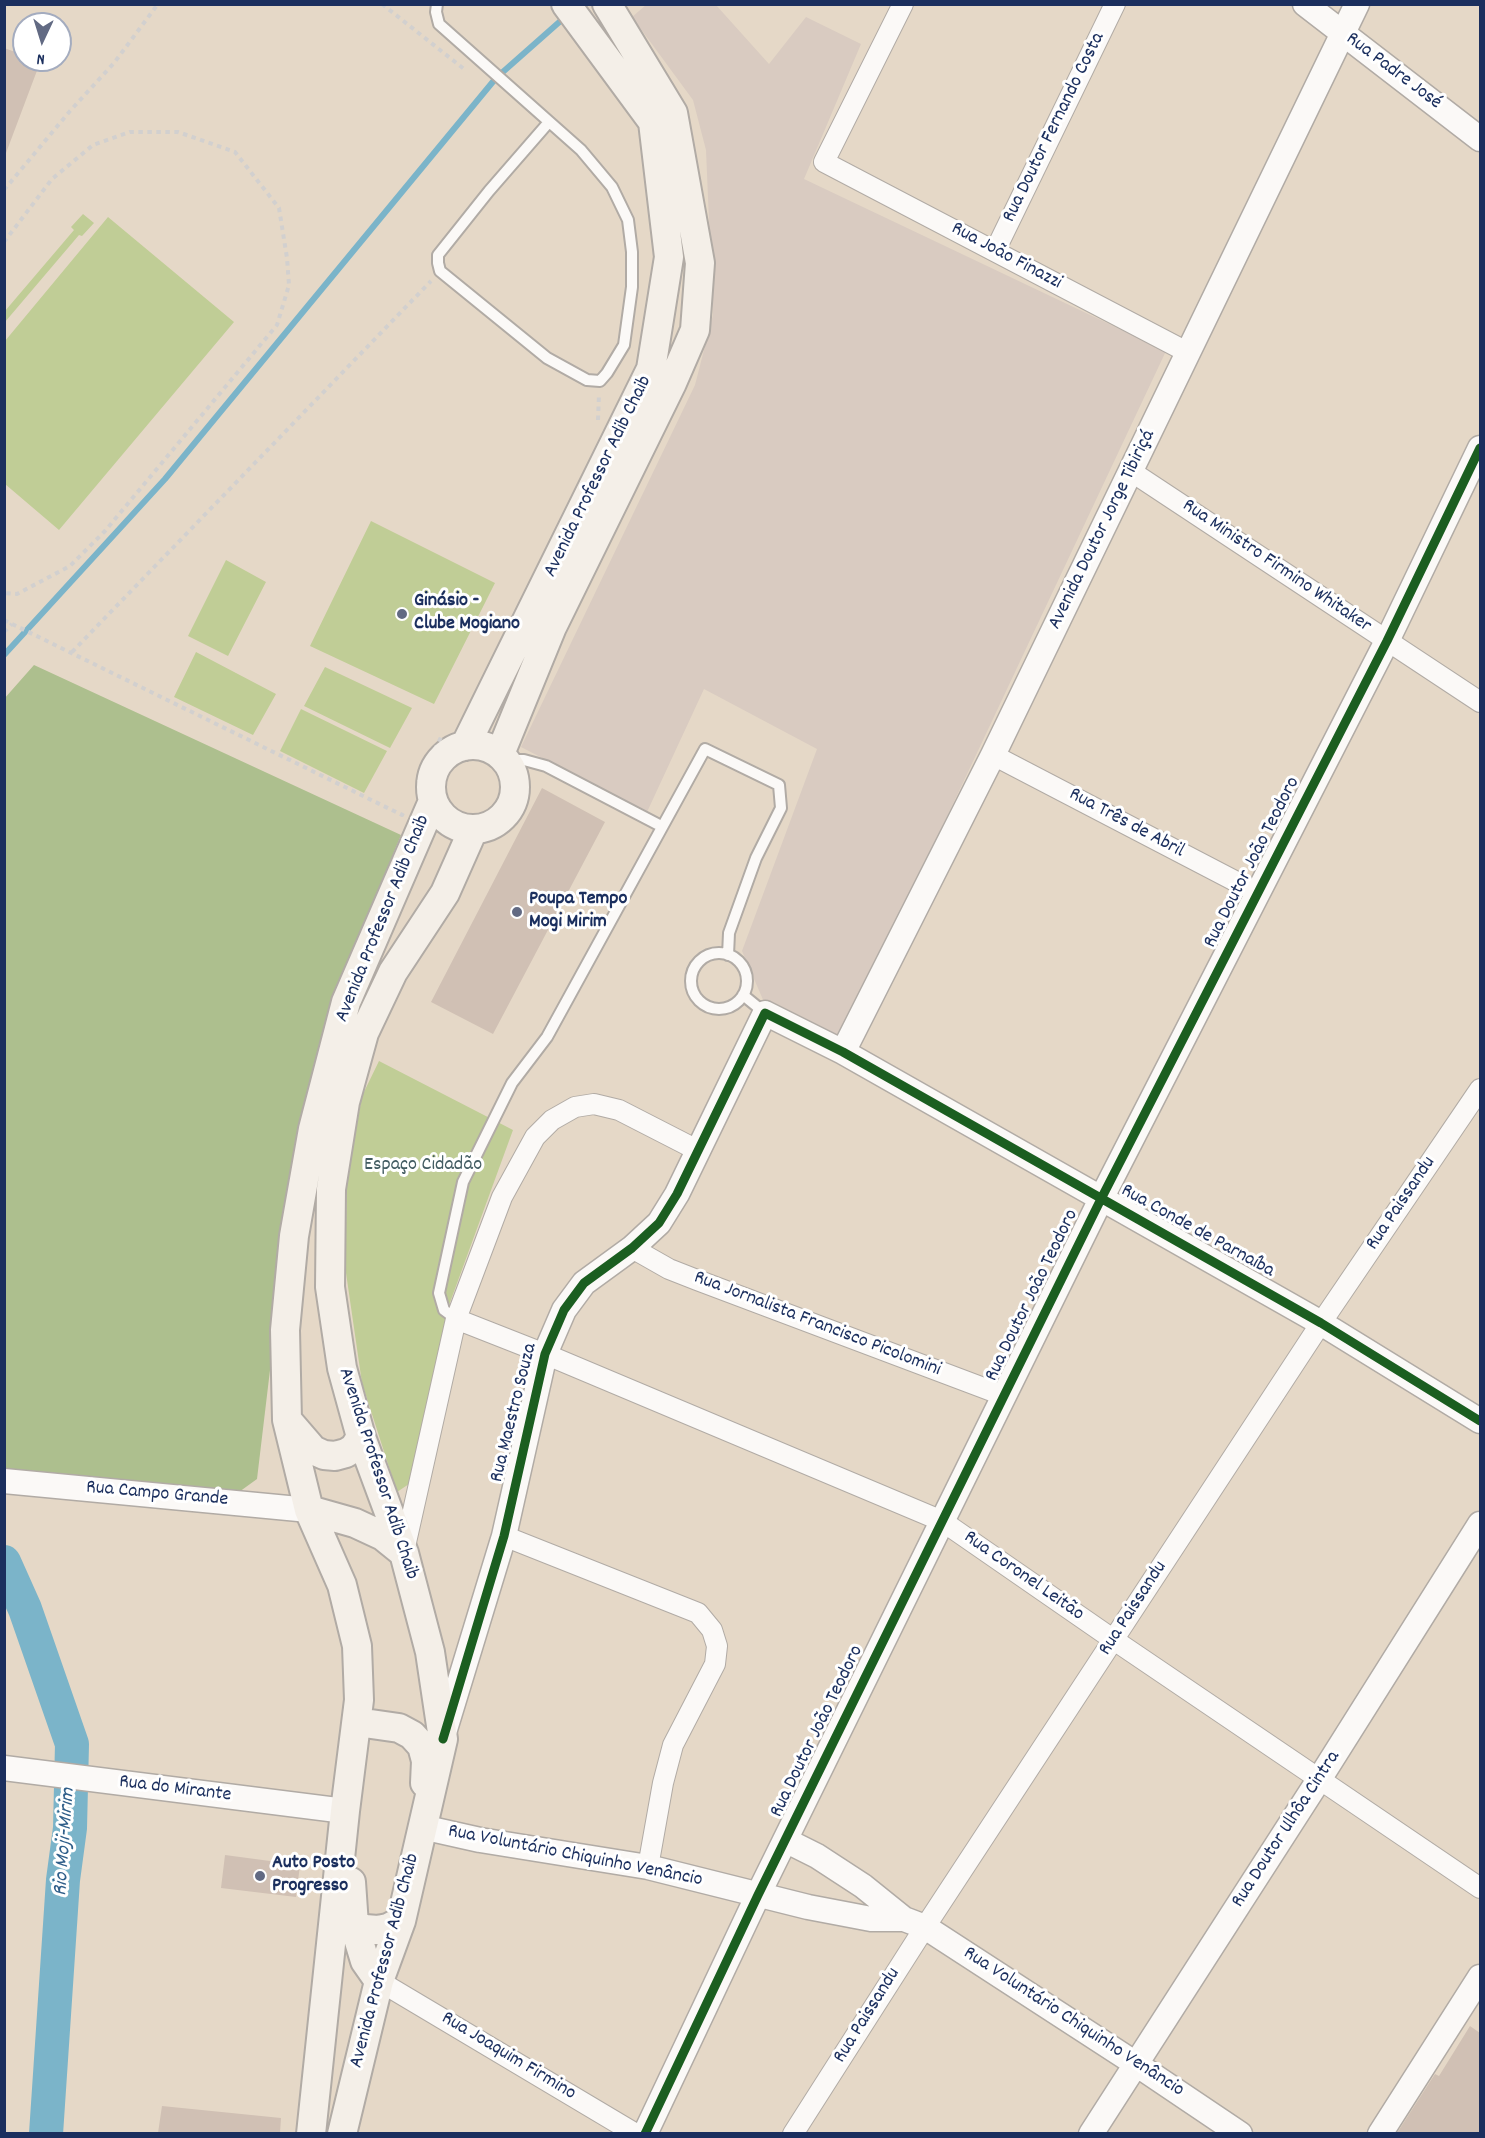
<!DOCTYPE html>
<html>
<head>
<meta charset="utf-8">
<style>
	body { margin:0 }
	#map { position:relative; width:1485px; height:2138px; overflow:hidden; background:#e5d8c7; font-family:Dekko,sans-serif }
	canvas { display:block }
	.frame { position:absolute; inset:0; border:6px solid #1b2f5e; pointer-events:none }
	.north { position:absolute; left:12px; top:12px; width:60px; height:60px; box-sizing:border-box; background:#fff; border:2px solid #a4acbf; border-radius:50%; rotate:184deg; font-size:16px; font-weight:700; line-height:24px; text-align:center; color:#1b2f5e }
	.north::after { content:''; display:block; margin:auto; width:21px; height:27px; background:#626a83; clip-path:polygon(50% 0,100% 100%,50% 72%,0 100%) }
</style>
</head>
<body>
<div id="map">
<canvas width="1485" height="2138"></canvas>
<div class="frame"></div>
<div class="north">N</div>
</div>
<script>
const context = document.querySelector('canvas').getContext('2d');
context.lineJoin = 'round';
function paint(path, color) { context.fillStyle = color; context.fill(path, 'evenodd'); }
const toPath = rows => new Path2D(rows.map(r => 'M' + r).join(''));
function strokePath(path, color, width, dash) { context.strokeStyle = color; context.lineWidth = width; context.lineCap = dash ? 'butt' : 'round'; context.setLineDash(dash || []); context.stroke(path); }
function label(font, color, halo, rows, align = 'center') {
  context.font = font + ' Dekko,sans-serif'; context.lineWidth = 6; context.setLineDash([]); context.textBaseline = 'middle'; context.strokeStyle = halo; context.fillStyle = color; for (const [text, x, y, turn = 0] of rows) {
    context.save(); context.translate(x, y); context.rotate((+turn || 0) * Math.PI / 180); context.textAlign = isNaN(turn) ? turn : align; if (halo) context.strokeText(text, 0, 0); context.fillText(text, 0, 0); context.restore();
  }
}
paint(toPath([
	[646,5,716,5,769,64,806,17,861,44,804,179,1166,351,841,1042,764,1002,742,951,817,749,704,689,647,812,521,747,695,385,713,315,706,150,693,100,632,17]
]), '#d9cbc1');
paint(toPath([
	[83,214,94,223,82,236,79,235,5,322,5,311,74,230,71,227],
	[108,217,234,322,59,530,5,484,5,341],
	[371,521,495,583,434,704,310,646],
	[226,560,266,582,228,656,188,636],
	[196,652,276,694,253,735,174,697],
	[325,667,412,708,390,748,304,706],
	[301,709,387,751,364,793,280,751],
	[379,1061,513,1130,448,1308,409,1484,397,1492,362,1383,345,1266,347,1179,362,1096]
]), '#c0cd96');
paint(toPath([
	[34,665,401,835,329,1010,291,1194,257,1479,239,1492,5,1469,4,699]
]), '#adbf8e');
strokePath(toPath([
	[4,655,165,479,496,78,565,17]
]), '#7bb4c9', 6);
strokePath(toPath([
	[4,1562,25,1609,72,1744,70,1828,63,1880,46,2134]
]), '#7bb4c9', 34);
paint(toPath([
	[4,48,24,55,24,60,41,60,6,153],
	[542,788,605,822,493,1034,431,1002],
	[225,1855,300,1865,296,1897,221,1888],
	[1470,2026,1480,2033,1480,2133,1397,2133,1435,2074,1439,2076],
	[162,2106,281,2118,280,2133,158,2133]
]), '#d0c0b4');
const service = toPath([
	[437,4,436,12,439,24,581,150,612,187,628,220,632,252,632,287,624,345,607,373,600,381,587,380,547,358,440,271,438,263,438,255,489,191,549,122],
	[506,760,524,760,546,766,661,826],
	'691 981a28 28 0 1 1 56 0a28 28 0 1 1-56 0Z',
	[743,995,765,1013],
	[456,1319,444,1310,439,1293,463,1182,512,1083,547,1037,705,749,779,785,781,808,756,858,729,933,728,955]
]);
const minor = toPath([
	[903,4,824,162,1187,352],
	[995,251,1115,4],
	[1132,472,1480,702],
	[993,755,1258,893],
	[632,1248,669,1269,697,1280,1005,1396],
	[456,1319,545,1354,942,1521,1114,1640,1480,1888],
	[504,1536,698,1613,712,1630,717,1646,715,1664,673,1745,663,1783,648,1867],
	[404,1551,456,1319,502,1197,535,1137,552,1120,575,1107,594,1104,619,1110,699,1151],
	[379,1981,636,2134],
	[793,2134,925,1927,1321,1323,1480,1089]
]);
const tertiary = toPath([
	[1305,4,1480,139],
	[843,1052,993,755,1357,4],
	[4,1481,309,1510],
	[443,1736,504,1536,545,1354,564,1310,584,1283,632,1248,659,1223,677,1194,765,1013,843,1052,1321,1323,1480,1421],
	[4,1768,345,1811],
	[422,1827,480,1840,648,1867,808,1907,871,1919,904,1919,925,1927,1136,2064,1240,2134],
	[785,1840,817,1856,863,1886,904,1919],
	[645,2134,758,1895,1101,1199,1387,641,1480,448],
	[1091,2134,1320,1778,1480,1524],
	[1380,2134,1480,1977]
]);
const secondary = toPath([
	'431 787a42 42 0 1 1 84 0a42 42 0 1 1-84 0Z',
	[465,746,651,369,669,257,653,122,566,4],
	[500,754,552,627,672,383,695,330,700,263,673,113,607,4],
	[288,1421,313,1450,324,1455,335,1456,346,1453,354,1448,361,1437],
	[309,1510,355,1523,383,1536,404,1553],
	[357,1722,399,1728,412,1735,422,1746,426,1761,425,1783],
	[351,1882,354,1925,365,1929,378,1930,388,1928,401,1921],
	[354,1925,365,1961,379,1981],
	[311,2134,345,1811,359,1700,357,1646,342,1585,309,1510,287,1420,285,1330,294,1236,313,1129,346,1002,433,801],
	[342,2134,379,1981,401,1921,443,1739,430,1652,404,1553,361,1437,342,1368,330,1287,331,1189,345,1102,364,1033,393,972,445,893,473,830]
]);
strokePath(service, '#b1aba5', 14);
strokePath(minor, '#b1aba5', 22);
strokePath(tertiary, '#b1aba5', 27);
strokePath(secondary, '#b1aba5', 32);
strokePath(toPath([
	[382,4,464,69],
	[4,190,70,111,114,63,158,4],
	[4,242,52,179,93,145,130,132,178,132,235,152,279,208,287,258,289,285,277,325,105,531,70,566,17,594,4,593],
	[598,420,599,394],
	[4,620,402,815,403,813],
	[4,632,12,624],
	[72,652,431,281],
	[419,782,442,735]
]), '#d2d0cf', 4, [4.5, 4.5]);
strokePath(service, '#fbf9f7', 10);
strokePath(minor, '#fbf9f7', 20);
strokePath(tertiary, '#fbf9f7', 24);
strokePath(secondary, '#f4efe8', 28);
strokePath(toPath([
	[443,1739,504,1536,545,1354,564,1310,584,1283,632,1248,659,1223,677,1194,765,1013,843,1052,1321,1323,1480,1421],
	[645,2134,758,1895,1101,1199,1387,641,1480,448]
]), '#1b5e20', 9);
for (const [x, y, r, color] of [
	[402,614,6,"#626a83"],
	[517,912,6,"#626a83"],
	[260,1876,6,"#626a83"]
]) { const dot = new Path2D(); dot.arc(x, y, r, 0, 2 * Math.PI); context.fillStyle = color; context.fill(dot); strokePath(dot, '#fff', 2); }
label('20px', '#1b2f5e', '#fff', [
	["Rua Padre José",1393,72,37],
	["Rua Doutor Fernando Costa",1055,128,-64],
	["Rua João Finazzi",1006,257,28],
	["Avenida Professor Adib Chaib",599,477,-64],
	["Avenida Doutor Jorge Tibiriçá",1103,530,-64],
	["Rua Ministro Firmino Whitaker",1276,567,34],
	["Rua Três de Abril",1126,824,28],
	["Rua Doutor João Teodoro",1253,863,-63],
	["Avenida Professor Adib Chaib",384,919,-68],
	["Rua Paissandu",1402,1204,-56],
	["Rua Conde de Parnaíba",1197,1232,29],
	["Rua Doutor João Teodoro",1033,1296,-64],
	["Rua Jornalista Francisco Picolomini",817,1325,21],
	["Rua Maestro Souza",515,1413,-76],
	["Avenida Professor Adib Chaib",377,1474,72],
	["Rua Campo Grande",157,1495,5],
	["Rua Coronel Leitão",1023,1577,35],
	["Rua Paissandu",1134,1609,-57],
	["Rua Doutor João Teodoro",818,1732,-64],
	["Rua do Mirante",175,1790,7],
	["Rua Doutor Ulhôa Cintra",1287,1830,-57],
	["Rua Voluntário Chiquinho Venâncio",575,1857,11],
	["Avenida Professor Adib Chaib",386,1961,-75],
	["Rua Paissandu",868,2016,-58],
	["Rua Voluntário Chiquinho Venâncio",1073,2023,33],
	["Rua Joaquim Firmino",508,2057,31]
]);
label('bold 20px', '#1b2f5e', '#fff', [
	["Ginásio -",414,602],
	["Clube Mogiano",414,625],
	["Poupa Tempo",529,900],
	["Mogi Mirim",529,923],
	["Auto Posto",272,1864],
	["Progresso",272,1887]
], 'left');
label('20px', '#435c62', '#fff', [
	["Espaço Cidadão",423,1166]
]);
label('italic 21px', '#2f5e89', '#fff', [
	["Rio Moji-Mirim",66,1842,-86]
]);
</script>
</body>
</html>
